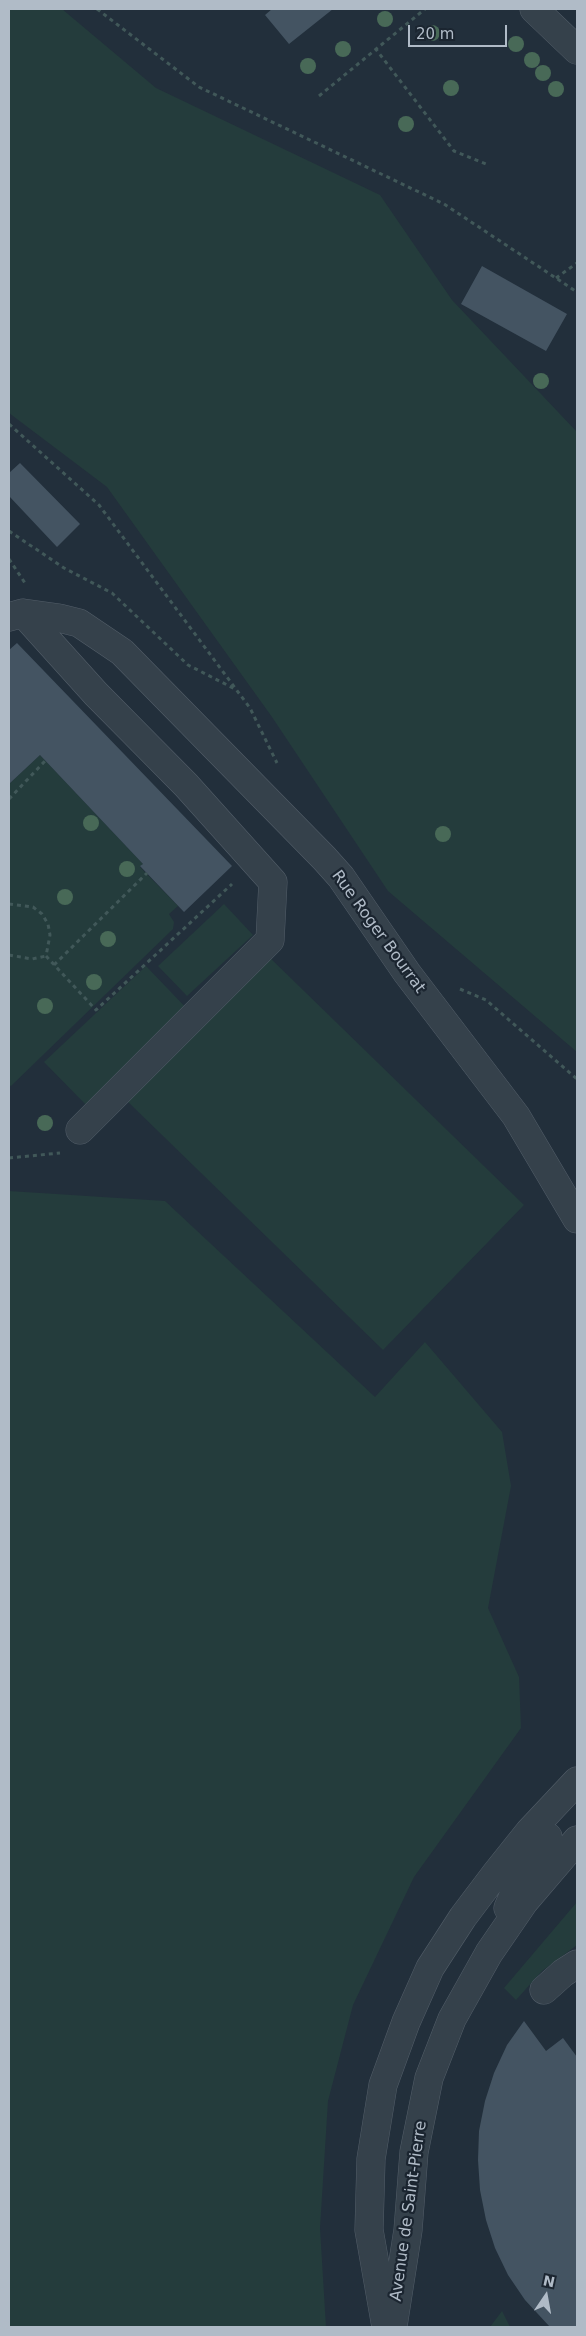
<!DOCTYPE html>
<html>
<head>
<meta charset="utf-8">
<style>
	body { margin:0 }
	#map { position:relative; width:586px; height:2336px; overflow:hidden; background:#222f3b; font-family:"DejaVu Sans",sans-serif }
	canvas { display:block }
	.frame { position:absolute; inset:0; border:10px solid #b0bbc7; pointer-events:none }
	.north { position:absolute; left:521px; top:2271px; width:50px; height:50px; -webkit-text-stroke:4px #1b2530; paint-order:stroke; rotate:12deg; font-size:14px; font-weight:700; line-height:20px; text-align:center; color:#b0bbc7 }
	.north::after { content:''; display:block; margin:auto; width:18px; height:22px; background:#b0bbc7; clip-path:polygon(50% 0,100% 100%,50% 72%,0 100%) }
	.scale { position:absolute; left:408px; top:25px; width:99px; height:22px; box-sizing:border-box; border:2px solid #b0bbc7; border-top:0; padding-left:6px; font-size:15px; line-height:18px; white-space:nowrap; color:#b0bbc7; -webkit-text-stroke:4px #1b2530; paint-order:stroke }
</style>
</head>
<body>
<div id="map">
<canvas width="586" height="2336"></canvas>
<div class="frame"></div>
<div class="north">N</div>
<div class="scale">20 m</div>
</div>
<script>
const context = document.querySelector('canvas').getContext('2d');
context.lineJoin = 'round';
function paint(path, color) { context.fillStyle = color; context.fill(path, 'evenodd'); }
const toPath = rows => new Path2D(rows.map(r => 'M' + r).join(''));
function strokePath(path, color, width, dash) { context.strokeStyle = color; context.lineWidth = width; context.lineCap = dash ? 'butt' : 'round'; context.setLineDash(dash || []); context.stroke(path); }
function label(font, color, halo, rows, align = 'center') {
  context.font = font + ' "DejaVu Sans",sans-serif'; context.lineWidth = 4.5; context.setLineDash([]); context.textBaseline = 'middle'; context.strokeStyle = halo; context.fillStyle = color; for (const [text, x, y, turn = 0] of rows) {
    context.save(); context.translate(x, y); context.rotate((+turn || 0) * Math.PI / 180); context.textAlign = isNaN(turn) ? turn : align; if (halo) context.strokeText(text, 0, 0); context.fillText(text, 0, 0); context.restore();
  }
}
paint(toPath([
	[9,9,62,9,156,88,380,195,452,300,577,432,577,1052,388,891,272,717,107,487,9,413],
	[40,755,143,864,140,867,178,906,169,914,174,922,173,929,11,1086,9,1085,9,784],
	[224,904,253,935,187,996,158,966],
	[265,953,524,1205,383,1350,124,1098],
	[146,966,192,1014,90,1109,44,1062],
	[9,1191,165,1201,375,1397,425,1342,502,1432,511,1486,488,1608,519,1677,521,1728,414,1877,353,2005,328,2101,320,2228,326,2327,9,2327],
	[577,1902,577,1945,542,1971,516,2000,504,1988],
	[502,2311,510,2327,490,2327]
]), '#243c3c');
paint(toPath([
	[272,9,333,9,289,44,265,15],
	[482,266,567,314,546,351,461,304],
	[20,463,80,524,57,547,9,496,9,473],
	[17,643,232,866,184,912,140,866,143,864,40,755,9,784,9,650],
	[524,2021,546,2051,563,2038,577,2057,577,2327,550,2327,525,2300,508,2275,495,2248,486,2220,480,2190,478,2160,479,2131,485,2101,494,2073,507,2045]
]), '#445462');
const minor = toPath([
	[534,9,577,50],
	[23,613,96,694,186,785,273,882,270,940,80,1130],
	[9,617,23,613,59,618,79,623,122,652,324,858,341,877,407,973,516,1116,577,1219],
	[508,1908,530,1857,548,1837],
	[544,1990,563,1973,577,1964],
	[393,2326,408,2230,414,2152,429,2078,452,2019,489,1953,524,1902,577,1840],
	[386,2327,369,2230,371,2159,383,2085,406,2022,430,1968,463,1917,497,1872,529,1832,577,1781]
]);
strokePath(minor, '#535e69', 29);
strokePath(toPath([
	[97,9,199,87,444,204,577,292],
	[375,48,454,151,486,164],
	[319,96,425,9],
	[556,278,577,263],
	[9,424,99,505,250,708,277,763],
	[9,531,64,568,112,593,188,665,235,689],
	[9,559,25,583],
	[9,799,45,761],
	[9,904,33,907,42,914,48,924,50,935,46,956],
	[9,955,32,959,46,956],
	[46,956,96,1010,232,884],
	[54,965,147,873],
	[460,989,486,1000,577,1079],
	[9,1158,60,1153]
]), '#415859', 3, [4, 4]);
strokePath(minor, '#35414b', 28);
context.fillStyle = '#486957';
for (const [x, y] of [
	[385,19],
	[432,33],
	[516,44],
	[343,49],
	[532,60],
	[308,66],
	[543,73],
	[451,88],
	[556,89],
	[406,124],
	[541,381],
	[91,823],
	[443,834],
	[127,869],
	[65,897],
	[108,939],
	[94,982],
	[45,1006],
	[45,1123]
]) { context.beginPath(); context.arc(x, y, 8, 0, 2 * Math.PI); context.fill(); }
label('16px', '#b0bbc7', '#1b2530', [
	["Rue Roger Bourrat",378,932,54],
	["Avenue de Saint-Pierre",409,2211,-82]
]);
</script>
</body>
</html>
